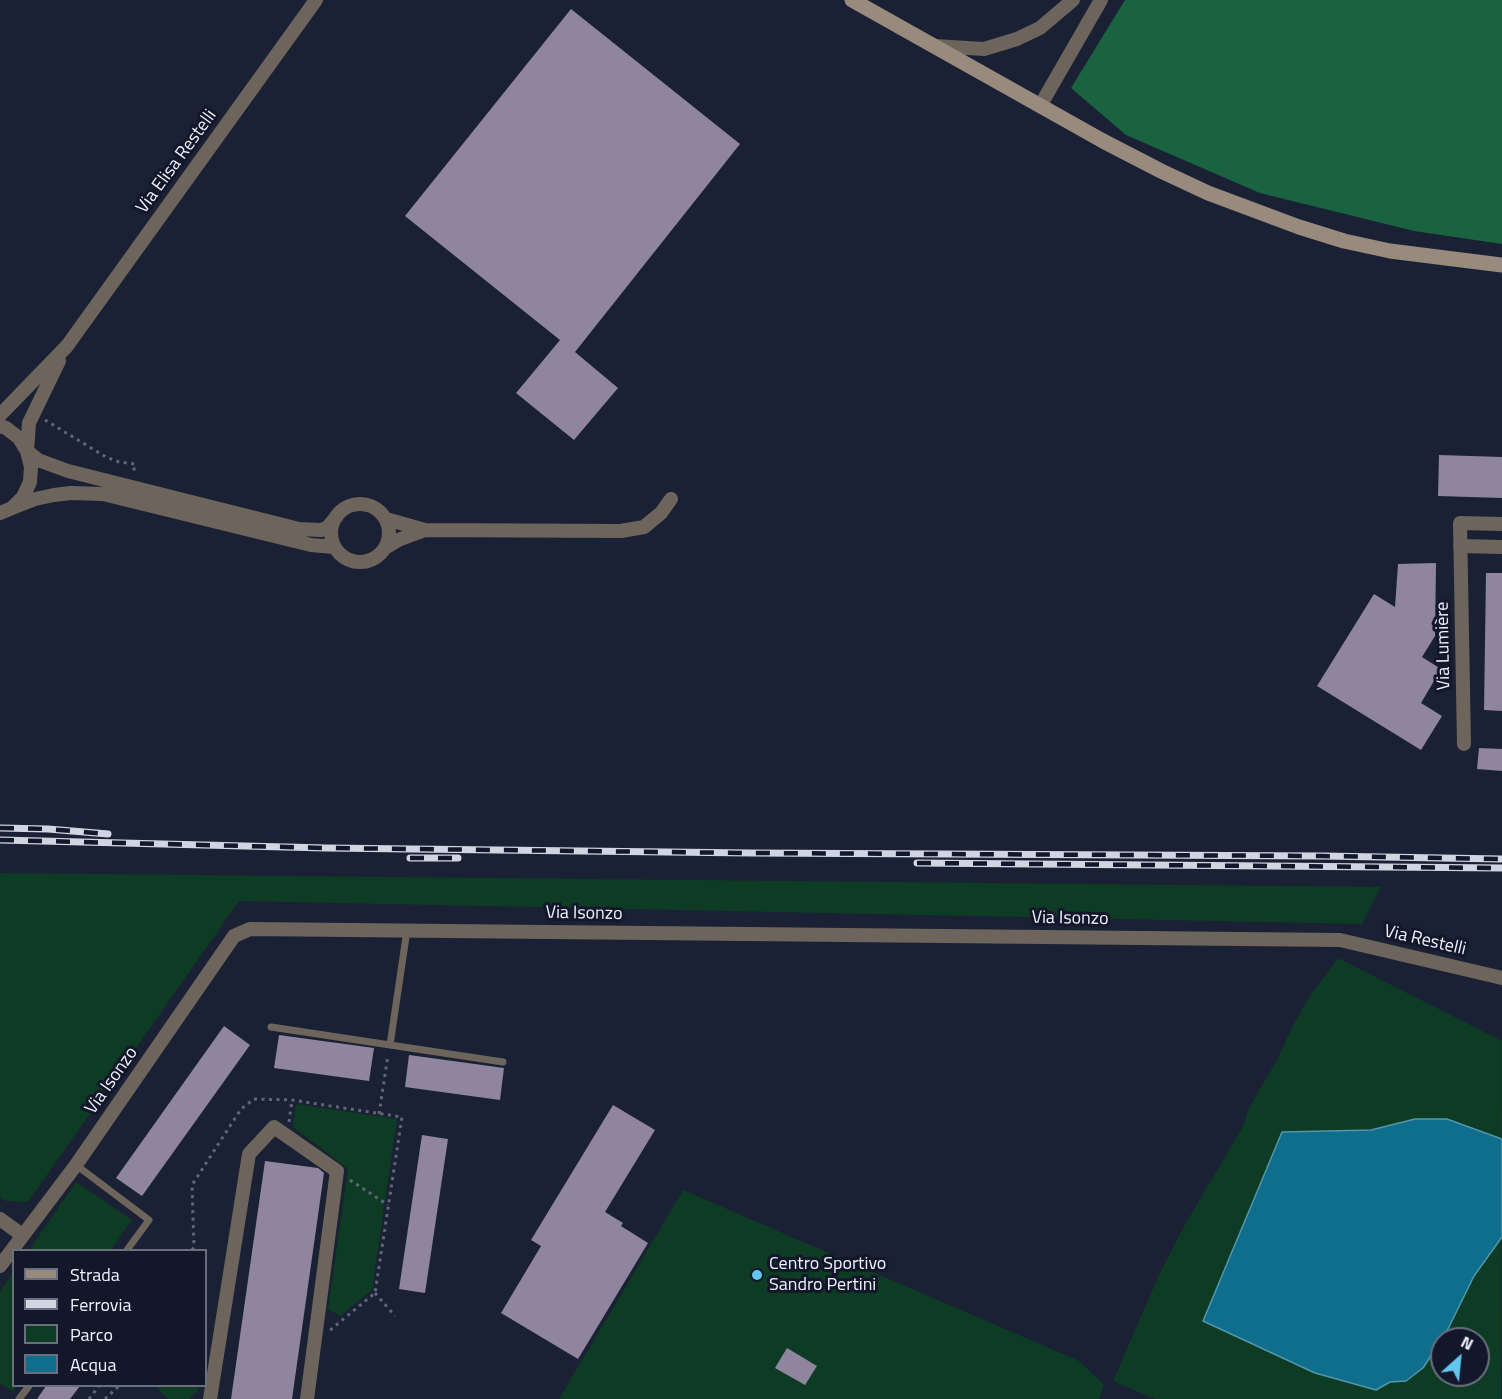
<!DOCTYPE html>
<html>
<head>
<meta charset="utf-8">
<style>
	body { margin:0 }
	#map { position:relative; width:1502px; height:1399px; overflow:hidden; background:#1b2135; font-family:"Titillium Web",sans-serif }
	canvas { display:block }
	.legend { position:absolute; left:12px; top:1249px; width:195px; height:138px; box-sizing:border-box; background:#12172a; border:2px solid #6a6f7e; margin:0; padding:8px 10px; list-style:none; font-size:18px; color:#eef2fd }
	.legend li { display:flex; align-items:center; gap:12px; height:30px }
	.legend b { width:30px; border:2px solid #6a6f7e }
	.north { position:absolute; left:1430px; top:1327px; width:60px; height:60px; box-sizing:border-box; background:#12172a; border:2px solid #6a6f7e; border-radius:50%; rotate:27deg; font-size:16px; font-weight:700; line-height:24px; text-align:center; color:#eef2fd }
	.north::after { content:''; display:block; margin:auto; width:21px; height:27px; background:#64c5ee; clip-path:polygon(50% 0,100% 100%,50% 72%,0 100%) }
</style>
</head>
<body>
<div id="map">
<canvas width="1502" height="1399"></canvas>
<ul class="legend">
<li><b style="height:8px;background:#988b7d"></b>Strada</li>
<li><b style="height:8px;background:#d1d5e1"></b>Ferrovia</li>
<li><b style="height:16px;background:#0d3b24"></b>Parco</li>
<li><b style="height:16px;background:#0f6e8c"></b>Acqua</li>
</ul>
<div class="north">N</div>
</div>
<script>
const context = document.querySelector('canvas').getContext('2d');
context.lineJoin = 'round';
function paint(path, color) { context.fillStyle = color; context.fill(path, 'evenodd'); }
const toPath = rows => new Path2D(rows.map(r => 'M' + r).join(''));
function strokePath(path, color, width, dash) { context.strokeStyle = color; context.lineWidth = width; context.lineCap = dash ? 'butt' : 'round'; context.setLineDash(dash || []); context.stroke(path); }
function label(font, color, halo, rows, align = 'center') {
  context.font = font + ' "Titillium Web",sans-serif'; context.lineWidth = 6; context.setLineDash([]); context.textBaseline = 'middle'; context.strokeStyle = halo; context.fillStyle = color; for (const [text, x, y, turn = 0] of rows) {
    context.save(); context.translate(x, y); context.rotate((+turn || 0) * Math.PI / 180); context.textAlign = isNaN(turn) ? turn : align; if (halo) context.strokeText(text, 0, 0); context.fillText(text, 0, 0); context.restore();
  }
}
paint(toPath([
	[0,873,1381,887,1362,924,239,901,28,1202,6,1201,0,1196],
	[1338,958,1502,1041,1501,1399,1155,1399,1113,1381,1159,1275,1182,1230,1243,1126,1249,1108,1277,1060,1293,1025,1310,996],
	[1442,1339,1478,1339,1478,1375,1442,1375],
	[296,1104,397,1119,372,1290,340,1316,328,1309,348,1169,293,1127],
	[76,1182,132,1220,111,1250,29,1250],
	[683,1190,1079,1361,1104,1385,1099,1399,559,1399],
	[13,1272,14,1386,17,1386,13,1392,0,1383,0,1292],
	[157,1386,200,1386,197,1392,189,1399,169,1399,160,1392]
]), '#0d3b24');
paint(toPath([
	[1125,0,1502,0,1502,244,1414,231,1260,193,1126,135,1071,88]
]), '#1a6340');
const water = toPath([
	[1415,1119,1447,1119,1502,1139,1502,1237,1474,1276,1447,1331,1423,1368,1406,1381,1390,1382,1376,1390,1315,1373,1203,1321,1282,1132,1371,1130,1415,1119]
]);
paint(water, '#0f6e8c');
strokePath(water, '#5296ae', 1.5);
paint(toPath([
	[571,9,740,144,575,352,618,388,574,440,516,393,560,340,405,216],
	[1439,455,1502,457,1502,498,1438,496],
	[1436,563,1435,636,1422,657,1441,669,1421,703,1442,716,1421,750,1317,686,1374,594,1395,607,1398,564],
	[1486,573,1502,573,1502,711,1484,710],
	[1479,748,1502,749,1502,771,1477,769],
	[224,1026,250,1045,142,1196,116,1178],
	[279,1035,374,1048,369,1081,274,1068],
	[409,1055,504,1068,500,1100,405,1087],
	[613,1105,655,1130,605,1212,623,1223,621,1226,648,1243,578,1359,501,1313,541,1246,531,1240],
	[422,1135,448,1139,425,1293,399,1289],
	[265,1161,318,1168,324,1173,292,1399,231,1399],
	[787,1348,817,1366,805,1385,775,1368],
	[46,1386,80,1386,70,1399,37,1399]
]), '#8f859e');
strokePath(toPath([
	[45,420,106,457,119,462,135,464,133,475],
	[379,1114,388,1055],
	[289,1122,292,1100],
	[350,1180,388,1205],
	[192,1250,194,1247,192,1185,241,1109,254,1099,292,1100,402,1117,375,1293,329,1331],
	[375,1293,395,1316],
	[89,1399,99,1386],
	[105,1399,119,1386]
]), '#616677', 3, [3, 4.5]);
strokePath(toPath([
	[271,1027,503,1062],
	[390,1045,407,930],
	[76,1165,149,1220,127,1250],
	[19,1399,29,1386]
]), '#6d655c', 7);
strokePath(toPath([
	[934,46,984,49,1017,39,1040,28,1073,0],
	[1040,106,1101,0],
	[59,361,29,423,27,451,38,460,68,471,299,529,321,530,327,528,337,516],
	[0,415,67,346,316,0],
	[0,426,6,428,19,438,27,451,31,467,30,482,23,497,12,508,0,513],
	'331 533a29 29 0 1 1 58 0a29 29 0 1 1-58 0Z',
	[12,508,35,499,54,495,71,493,103,494,311,545,334,547],
	[386,519,425,530,621,531,644,527,661,513,671,499],
	[1460,546,1502,547],
	[385,548,398,540,425,530],
	[1464,744,1460,523,1502,524],
	[0,1219,22,1235],
	[0,1266,76,1165,234,936,250,929,1340,940,1502,978],
	[210,1399,249,1154,274,1127,337,1171,307,1399]
]), '#6d655c', 14);
strokePath(toPath([
	[852,0,1103,141,1161,171,1208,193,1299,227,1344,241,1390,251,1502,265]
]), '#988b7d', 15);
const rail = toPath([
	[0,828,48,829,108,834],
	[0,840,326,848,752,853,1322,856,1502,859],
	[410,858,458,858],
	[917,863,1502,868]
]);
strokePath(rail, '#d1d5e1', 7);
strokePath(rail, '#12172a', 4.5, [14]);
for (const [x, y, r, color] of [
	[757,1275,6,"#64c5ee"]
]) { const dot = new Path2D(); dot.arc(x, y, r, 0, 2 * Math.PI); context.fillStyle = color; context.fill(dot); strokePath(dot, '#12172a', 2); }
label('18px', '#eef2fd', '#12172a', [
	["Via Elisa Restelli",177,162,-54],
	["Via Lumière",1444,646,-91],
	["Via Isonzo",584,914,1],
	["Via Isonzo",1070,919,1],
	["Via Restelli",1425,941,13],
	["Via Isonzo",112,1081,-55]
]);
label('18px', '#eef2fd', '#12172a', [
	["Centro Sportivo",769,1265],
	["Sandro Pertini",769,1286]
], 'left');
</script>
</body>
</html>
